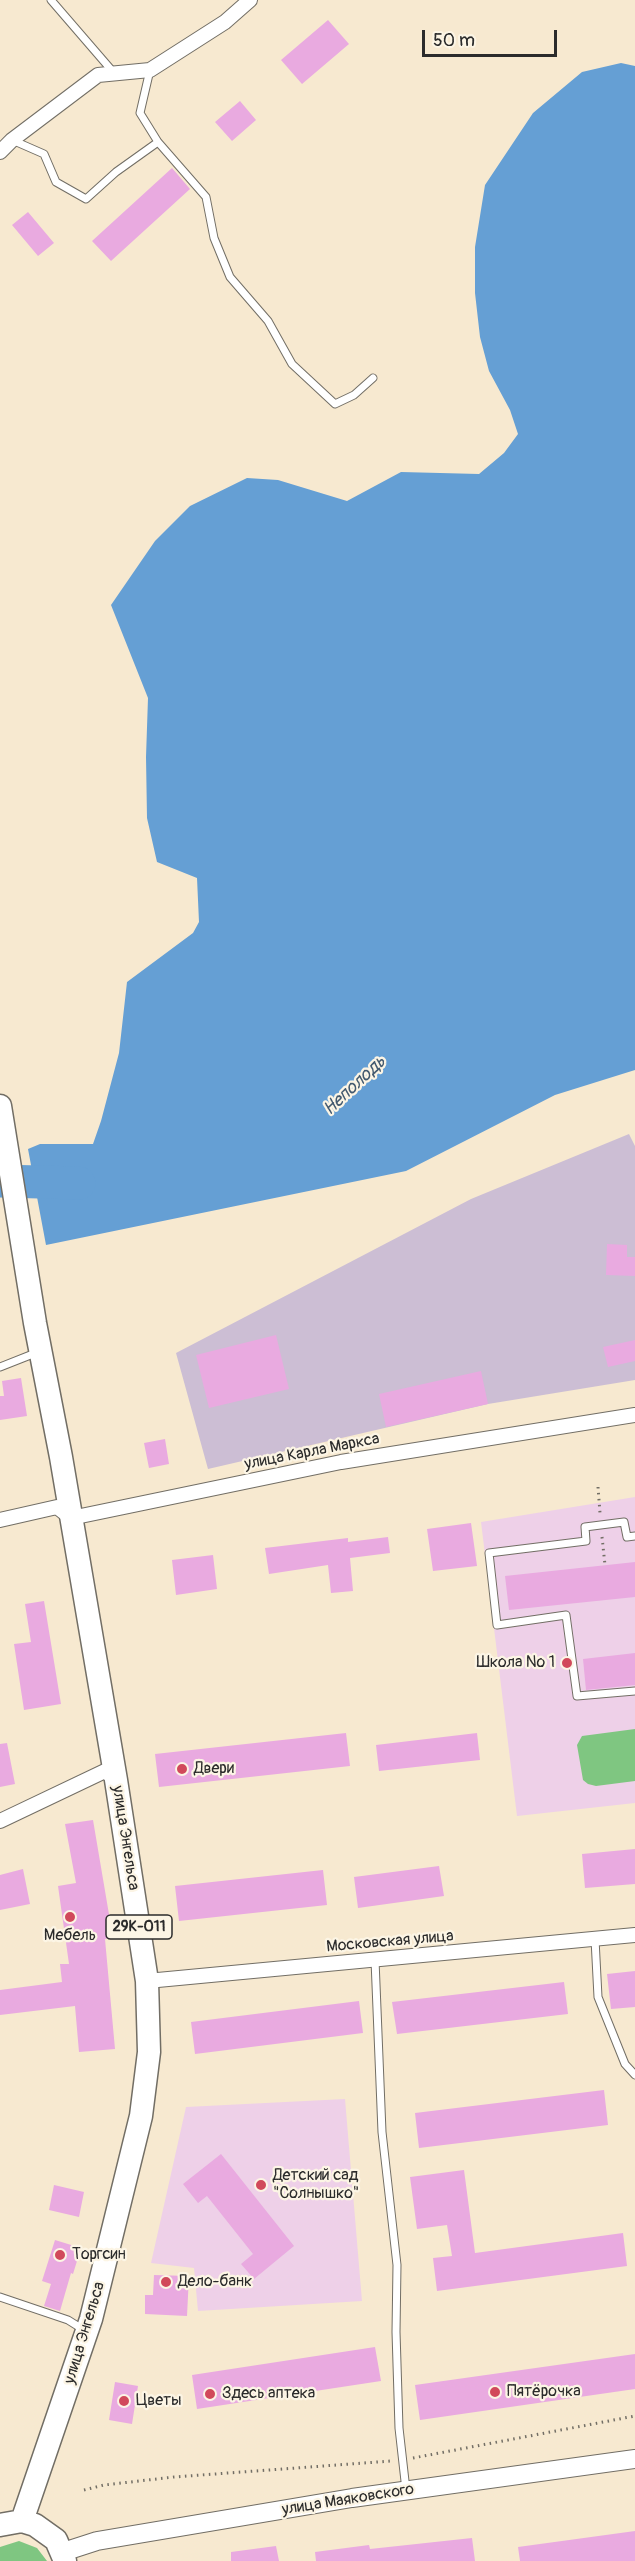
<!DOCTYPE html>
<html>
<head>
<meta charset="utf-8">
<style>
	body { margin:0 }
	#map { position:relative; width:635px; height:2561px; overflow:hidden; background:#f7e9d0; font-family:Pangolin,sans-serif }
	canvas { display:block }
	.scale { position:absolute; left:422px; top:30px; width:135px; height:27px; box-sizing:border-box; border:3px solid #2b2b2b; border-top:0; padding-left:8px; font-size:18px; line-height:21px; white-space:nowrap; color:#2b2b2b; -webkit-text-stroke:4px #fcf5e5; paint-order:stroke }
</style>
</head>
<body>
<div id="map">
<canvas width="635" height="2561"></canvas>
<div class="scale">50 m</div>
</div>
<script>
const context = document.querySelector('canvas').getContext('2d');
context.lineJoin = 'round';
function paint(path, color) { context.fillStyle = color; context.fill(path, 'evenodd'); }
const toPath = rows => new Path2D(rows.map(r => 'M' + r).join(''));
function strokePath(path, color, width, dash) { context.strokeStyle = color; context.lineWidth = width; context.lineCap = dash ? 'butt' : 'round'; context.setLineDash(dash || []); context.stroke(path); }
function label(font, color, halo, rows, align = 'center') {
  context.font = font + ' Pangolin,sans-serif'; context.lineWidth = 4.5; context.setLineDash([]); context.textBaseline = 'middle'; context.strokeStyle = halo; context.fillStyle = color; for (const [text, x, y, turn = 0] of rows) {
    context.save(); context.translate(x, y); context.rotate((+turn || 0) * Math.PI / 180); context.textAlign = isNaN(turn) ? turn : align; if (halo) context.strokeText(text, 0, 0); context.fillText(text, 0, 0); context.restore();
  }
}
paint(toPath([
	[635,1497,635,1803,517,1816,481,1522],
	[345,2099,362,2301,198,2311,194,2268,151,2263,186,2107]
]), '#eed0e8');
paint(toPath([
	[629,1134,635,1146,635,1380,488,1404,208,1469,176,1353,471,1199]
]), '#ccbed4');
paint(toPath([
	[635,1729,635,1781,596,1786,588,1784,583,1780,577,1745,582,1736],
	[19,2541,37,2548,47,2561,0,2561,0,2547]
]), '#7fc681');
paint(toPath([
	[621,63,635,66,635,1070,555,1095,406,1171,46,1245,28,1149,40,1144,93,1144,101,1121,119,1053,127,982,193,933,199,922,197,878,157,862,147,818,146,757,148,698,111,605,155,541,190,506,247,478,278,480,347,501,401,472,479,474,504,453,518,434,510,410,489,371,480,337,475,293,475,247,485,185,533,113,582,72]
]), '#659fd4');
strokePath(toPath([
	[0,1181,79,1183]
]), '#659fd4', 33);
paint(toPath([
	[328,20,349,44,302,84,281,60],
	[240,101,256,120,232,141,215,122],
	[172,168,190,189,111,261,92,241],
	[28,212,54,243,38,256,12,225],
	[607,1244,627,1245,627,1257,635,1257,635,1276,606,1275],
	[276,1335,289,1389,209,1408,196,1355],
	[635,1340,635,1361,608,1367,603,1347],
	[481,1371,488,1404,386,1427,379,1394],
	[21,1378,27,1416,0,1420,0,1396,4,1396,2,1381],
	[165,1439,169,1464,149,1468,144,1443],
	[471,1523,477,1566,433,1571,427,1529],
	[388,1537,390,1553,350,1558,353,1591,331,1593,328,1565,269,1574,265,1548,348,1538,348,1542],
	[213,1555,217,1589,176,1595,172,1560],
	[635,1562,635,1597,509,1610,505,1576],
	[44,1601,61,1704,24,1710,14,1644,31,1642,25,1604],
	[635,1653,635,1685,586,1690,583,1659],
	[346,1733,350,1766,159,1787,155,1754],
	[477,1733,480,1760,379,1771,376,1745],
	[7,1743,15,1784,0,1787,0,1744],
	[93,1820,113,1938,105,1939,115,2049,79,2052,75,2006,0,2015,0,1990,62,1982,60,1964,69,1964,58,1886,76,1883,65,1824],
	[635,1849,635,1884,585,1888,582,1854],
	[439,1866,444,1896,358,1908,354,1877],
	[23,1869,30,1904,0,1910,0,1875],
	[323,1870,327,1905,179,1921,175,1886],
	[635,1971,635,2007,611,2009,607,1974],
	[564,1982,568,2014,397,2034,392,2002],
	[359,2001,363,2033,195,2054,191,2022],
	[604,2090,608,2125,419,2148,415,2113],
	[221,2154,294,2246,254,2279,241,2264,253,2254,207,2196,198,2203,183,2184],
	[464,2170,475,2253,623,2233,627,2266,437,2291,433,2258,452,2256,447,2225,417,2229,410,2177],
	[54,2185,84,2192,79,2217,49,2210],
	[55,2240,81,2248,73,2274,71,2273,60,2311,44,2306,51,2284,42,2281],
	[154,2275,189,2276,187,2316,145,2314,145,2295,153,2295],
	[375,2347,381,2381,197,2409,192,2375],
	[635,2354,635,2389,420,2420,415,2385],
	[115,2382,138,2386,132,2424,109,2420],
	[635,2531,635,2561,520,2561,518,2547],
	[472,2538,475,2561,316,2561,315,2552,369,2545,370,2549],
	[276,2546,279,2561,231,2561,231,2552]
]), '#e9aae0');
const service = toPath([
	[51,0,114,73],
	[150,70,140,113,158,142,206,197,214,238,230,277,268,321,292,364,335,404,354,395,373,378],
	[12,140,44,154,56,182,86,199,116,172,158,142],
	[0,1367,33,1354,37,1358],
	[635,1536,627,1537,624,1522,585,1527,586,1541,489,1553,497,1625,566,1615,577,1696,635,1691],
	[595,1939,598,1997,625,2064,635,2075],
	[375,1960,382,2132,397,2265,396,2332,399,2428,406,2490],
	[0,2297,68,2320,84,2330]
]);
const minor = toPath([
	[0,152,12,140,98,75,150,70,225,22,250,0],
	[0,1520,57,1507,71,1518,341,1462,635,1415],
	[0,1821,105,1771,116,1780],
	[147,1981,635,1935]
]);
const tertiary = toPath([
	[63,2552,97,2541,352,2498,635,2459]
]);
const primary = toPath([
	[0,1106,35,1323,61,1457,116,1780,147,1981,149,2052,141,2116,91,2319,22,2521],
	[0,2525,22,2521,35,2525,56,2540,65,2561]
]);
strokePath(service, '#726e65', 9);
strokePath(minor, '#726e65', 16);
strokePath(tertiary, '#726e65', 20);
strokePath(primary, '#726e65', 25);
strokePath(toPath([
	[598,1487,600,1513],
	[602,1537,605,1565],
	[413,2458,635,2416],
	[84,2490,104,2485,174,2477,391,2461]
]), '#726e65', 3, [1.5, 4.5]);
strokePath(service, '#fff', 7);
strokePath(minor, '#fff', 14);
strokePath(tertiary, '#fff', 18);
strokePath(primary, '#fff', 22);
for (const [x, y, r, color] of [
	[567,1663,6,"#d1495b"],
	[182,1769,6,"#d1495b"],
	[70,1917,6,"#d1495b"],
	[261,2185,6,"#d1495b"],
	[60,2255,6,"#d1495b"],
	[166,2282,6,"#d1495b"],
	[495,2392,6,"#d1495b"],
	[210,2394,6,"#d1495b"],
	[124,2401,6,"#d1495b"]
]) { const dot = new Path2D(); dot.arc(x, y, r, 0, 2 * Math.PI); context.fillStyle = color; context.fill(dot); strokePath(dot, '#fcf5e5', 2); }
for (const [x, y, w] of [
	[139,1927,66]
]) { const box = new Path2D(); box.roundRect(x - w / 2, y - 12, w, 24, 4.5); context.fillStyle = '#fcf5e5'; context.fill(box); strokePath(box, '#2b2b2b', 1.5); }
label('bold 15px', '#2b2b2b', null, [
	["29К-011",139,1927]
]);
label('16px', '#2b2b2b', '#fcf5e5', [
	["улица Карла Маркса",312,1452,-11],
	["улица Энгельса",125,1838,81],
	["Московская улица",390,1942,-5],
	["улица Энгельса",85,2333,-73],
	["улица Маяковского",348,2500,-9]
]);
label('16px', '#2b2b2b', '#fcf5e5', [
	["Школа № 1",555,1663,"right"],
	["Двери",194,1769],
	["Мебель",70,1936,"center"],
	["Детский сад",273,2176],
	["\"Солнышко\"",273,2194],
	["Торгсин",72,2255],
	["Дело-банк",178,2282],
	["Пятёрочка",507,2392],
	["Здесь аптека",222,2394],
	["Цветы",136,2401]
], 'left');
label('italic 18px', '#42596f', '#fcf5e5', [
	["Неполодь",355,1086,-43]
]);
</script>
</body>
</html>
